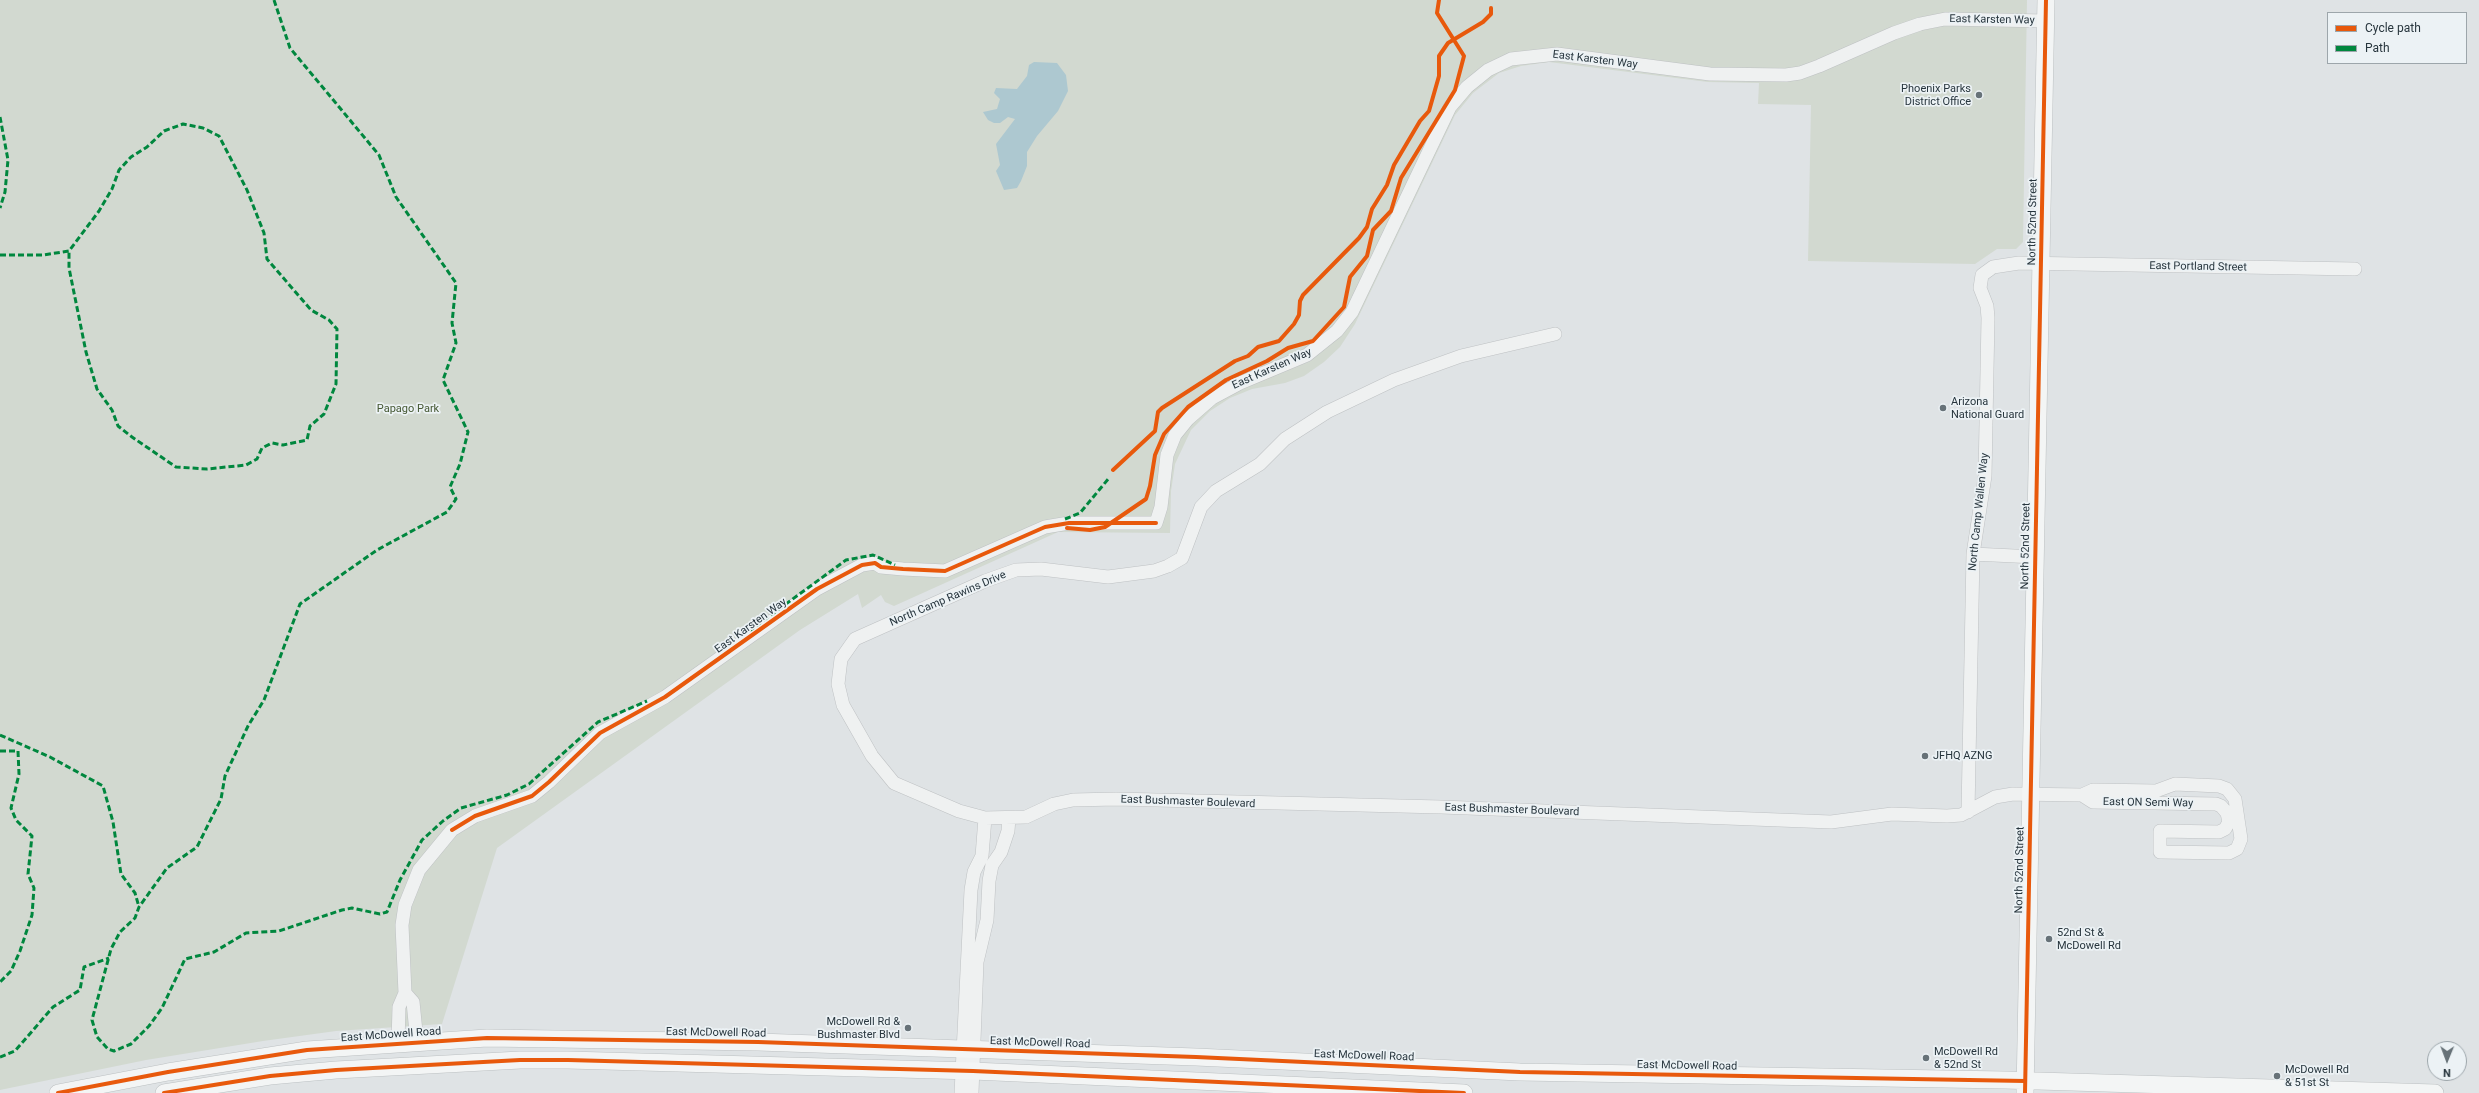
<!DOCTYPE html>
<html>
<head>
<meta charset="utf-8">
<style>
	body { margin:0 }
	#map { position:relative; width:2479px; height:1093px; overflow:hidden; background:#dfe3e5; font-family:Roboto,sans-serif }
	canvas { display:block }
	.legend { position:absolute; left:2327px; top:12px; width:140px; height:52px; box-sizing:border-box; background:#ecf2f5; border:1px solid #9da6ab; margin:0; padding:5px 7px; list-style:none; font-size:12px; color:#27353d }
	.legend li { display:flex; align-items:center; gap:8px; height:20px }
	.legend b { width:20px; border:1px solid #9da6ab }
	.north { position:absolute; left:2427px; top:1041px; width:40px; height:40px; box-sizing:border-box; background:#ecf2f5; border:1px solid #9da6ab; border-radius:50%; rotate:181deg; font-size:11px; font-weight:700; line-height:16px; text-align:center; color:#27353d }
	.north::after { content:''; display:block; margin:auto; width:14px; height:18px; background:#677278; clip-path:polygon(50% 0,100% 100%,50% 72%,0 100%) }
</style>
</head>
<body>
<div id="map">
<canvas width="2479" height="1093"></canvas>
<ul class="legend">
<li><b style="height:5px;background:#e8590c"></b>Cycle path</li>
<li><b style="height:5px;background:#00873e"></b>Path</li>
</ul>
<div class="north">N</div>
</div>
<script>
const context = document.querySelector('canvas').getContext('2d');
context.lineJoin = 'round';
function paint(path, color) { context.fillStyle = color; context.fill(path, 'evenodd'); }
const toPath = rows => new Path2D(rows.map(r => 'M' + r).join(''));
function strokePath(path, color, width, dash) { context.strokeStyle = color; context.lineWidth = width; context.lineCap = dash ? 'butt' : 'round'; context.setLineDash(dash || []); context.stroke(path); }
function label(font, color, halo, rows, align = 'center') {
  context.font = font + ' Roboto,sans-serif'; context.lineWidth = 3.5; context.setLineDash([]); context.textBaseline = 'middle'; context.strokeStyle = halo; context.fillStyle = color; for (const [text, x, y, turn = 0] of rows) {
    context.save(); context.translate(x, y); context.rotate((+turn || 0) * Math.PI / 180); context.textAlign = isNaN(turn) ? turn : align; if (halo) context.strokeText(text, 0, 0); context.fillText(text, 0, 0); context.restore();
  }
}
paint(toPath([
	[0,0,2027,0,2023,242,2016,249,1997,249,1975,264,1808,261,1811,105,1758,104,1759,83,1708,82,1549,62,1521,66,1499,73,1473,93,1455,115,1355,324,1340,347,1324,362,1304,376,1285,383,1252,389,1230,398,1210,411,1191,430,1175,464,1171,491,1170,533,1058,532,894,606,885,602,881,595,862,608,858,594,800,630,497,848,442,1024,336,1031,263,1041,146,1060,0,1090]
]), '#d2d9d0');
paint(toPath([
	[1034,62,1057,63,1066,75,1068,91,1058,111,1037,136,1027,152,1027,166,1021,181,1017,188,1004,190,996,171,1000,165,996,144,1015,119,1008,117,1000,123,994,123,988,120,983,112,997,109,1000,99,994,93,996,88,1017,89,1027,76,1029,65]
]), '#adc8d0');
const minor = toPath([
	[1555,334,1461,356,1394,380,1327,412,1285,439,1260,464,1216,491,1201,507,1182,558,1168,566,1154,571,1108,577,1041,569,1016,570,985,581,855,639,841,659,838,684,843,705,872,756,894,783,959,811,985,818,1026,817,1054,804,1073,800,1116,799,1441,807,1831,822,1892,814,1947,816,1961,815,1995,797,2013,794,2082,795,2093,802,2216,804,2221,806,2227,813,2229,822,2225,829,2219,832,2160,831,2160,852,2229,853,2237,849,2241,839,2235,799,2227,789,2219,786,2175,784,2156,791,2093,790,2082,795],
	[1973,554,2035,557],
	[1968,812,1973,554,1985,476,1988,318,1987,306,1980,288,1982,275,1993,267,2019,263,2355,269],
	[405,993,413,1002,417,1042],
	[398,1043,399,1007,405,993,402,925,405,905,419,870,452,830,475,816,532,796,549,782,600,733,665,697,817,589,862,565,875,563,881,567,903,569,945,571,1045,527,1069,523,1156,523,1161,507,1167,455,1175,435,1188,419,1212,398,1240,383,1307,355,1337,331,1352,312,1450,107,1467,87,1488,70,1511,59,1557,54,1710,74,1786,75,1800,73,1819,66,1894,33,1920,24,1945,19,2046,21],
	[961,1093,971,890,974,872,982,856,985,818],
	[972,1093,977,962,987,920,989,881,992,865,1001,852,1008,831,1009,818]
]);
const major = toPath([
	[58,1093,168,1072,307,1050,487,1038,758,1042,1196,1057,1520,1072,2005,1080,2435,1093],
	[164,1093,270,1076,336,1070,520,1060,568,1060,973,1071,1464,1093],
	[2025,1093,2046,0]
]);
strokePath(minor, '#bec1c3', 14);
strokePath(major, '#bcc0c2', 18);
strokePath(minor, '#eff1f1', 13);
strokePath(major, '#f3f5f5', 17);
strokePath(toPath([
	[274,0,290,48,379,155,396,197,456,283,452,323,456,343,443,380,468,432,460,464,450,487,456,499,447,512,377,550,300,604,264,700,248,726,225,776,221,799,197,847,167,868,139,907,135,918,120,932,111,949,92,1020,97,1037,108,1049,114,1051,131,1044,149,1026,162,1008,185,959,214,952,246,933,279,931,342,910,352,908,380,914,387,912,400,880,422,840,443,821,461,808,507,795,529,784,598,722,647,701],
	[0,117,8,160,5,192,0,208],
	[0,255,43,255,69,251,99,211,112,189,119,170,131,157,147,147,164,131,183,124,203,128,219,136,247,190,264,233,267,259,311,310,329,320,337,329,336,384,324,414,310,426,307,440,283,445,272,443,262,448,257,459,246,465,207,469,176,467,132,437,118,426,112,410,97,389,86,352,69,268,69,251],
	[1065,519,1080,513,1109,478],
	[749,631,846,560,873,555,895,565],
	[0,735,50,757,103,786,113,822,121,874,135,893,139,907],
	[0,751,18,751,19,774,11,808,16,820,32,836,28,874,34,888,32,915,20,951,11,971,0,982],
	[0,1057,15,1051,53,1007,80,990,84,967,109,958]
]), '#00873e', 3, [6, 3]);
strokePath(toPath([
	[1113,470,1155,431,1158,412,1162,408,1235,361,1248,356,1258,347,1279,341,1294,324,1299,315,1300,301,1303,295,1359,238,1367,227,1372,209,1387,185,1394,165,1420,121,1429,111,1439,76,1439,56,1448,43,1483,22,1491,14,1491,8],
	[1067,528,1090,530,1105,527,1146,499,1150,486,1155,455,1164,434,1188,407,1226,380,1267,361,1288,348,1313,341,1344,307,1350,277,1367,256,1373,230,1391,211,1401,178,1455,90,1464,56,1437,13,1439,0],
	[452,830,475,816,532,796,549,782,600,733,665,697,817,589,862,565,875,563,881,567,903,569,945,571,1045,527,1069,523,1156,523],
	[58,1093,168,1072,307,1050,487,1038,758,1042,1196,1057,1520,1072,2025,1081],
	[164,1093,270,1076,336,1070,520,1060,568,1060,973,1071,1464,1093],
	[2025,1093,2046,0]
]), '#e8590c', 4);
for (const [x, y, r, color] of [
	[1979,95,4,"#677278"],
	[1943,408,4,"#677278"],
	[1925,756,4,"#677278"],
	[2049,939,4,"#677278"],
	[908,1028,4,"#677278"],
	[1926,1058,4,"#677278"],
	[2277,1076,4,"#677278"]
]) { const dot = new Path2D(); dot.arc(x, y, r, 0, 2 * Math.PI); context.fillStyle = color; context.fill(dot); strokePath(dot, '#ecf2f5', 1.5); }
label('11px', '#27353d', '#ecf2f5', [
	["East Karsten Way",1992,20,1],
	["East Karsten Way",1595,60,7],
	["North 52nd Street",2033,222,-89],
	["East Portland Street",2198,267,1],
	["East Karsten Way",1272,369,-24],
	["North Camp Wallen Way",1979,512,-84],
	["North 52nd Street",2026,546,-89],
	["North Camp Rawins Drive",948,599,-23],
	["East Karsten Way",751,626,-36],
	["East Bushmaster Boulevard",1188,802,2],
	["East ON Semi Way",2148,803,1],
	["East Bushmaster Boulevard",1512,810,2],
	["North 52nd Street",2020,870,-89],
	["East McDowell Road",716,1033,1],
	["East McDowell Road",391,1035,-4],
	["East McDowell Road",1040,1043,2],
	["East McDowell Road",1364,1056,2],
	["East McDowell Road",1687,1066,1]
]);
label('11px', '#27353d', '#ecf2f5', [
	["Phoenix Parks",1971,89,"right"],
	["District Office",1971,102,"right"],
	["Arizona",1951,402],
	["National Guard",1951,415],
	["JFHQ AZNG",1933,756],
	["52nd St &",2057,933],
	["McDowell Rd",2057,946],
	["McDowell Rd &",900,1022,"right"],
	["Bushmaster Blvd",900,1035,"right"],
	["McDowell Rd",1934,1052],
	["& 52nd St",1934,1065],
	["McDowell Rd",2285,1070],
	["& 51st St",2285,1083]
], 'left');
label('11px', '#465934', '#ecf2f5', [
	["Papago Park",408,409]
]);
</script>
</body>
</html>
